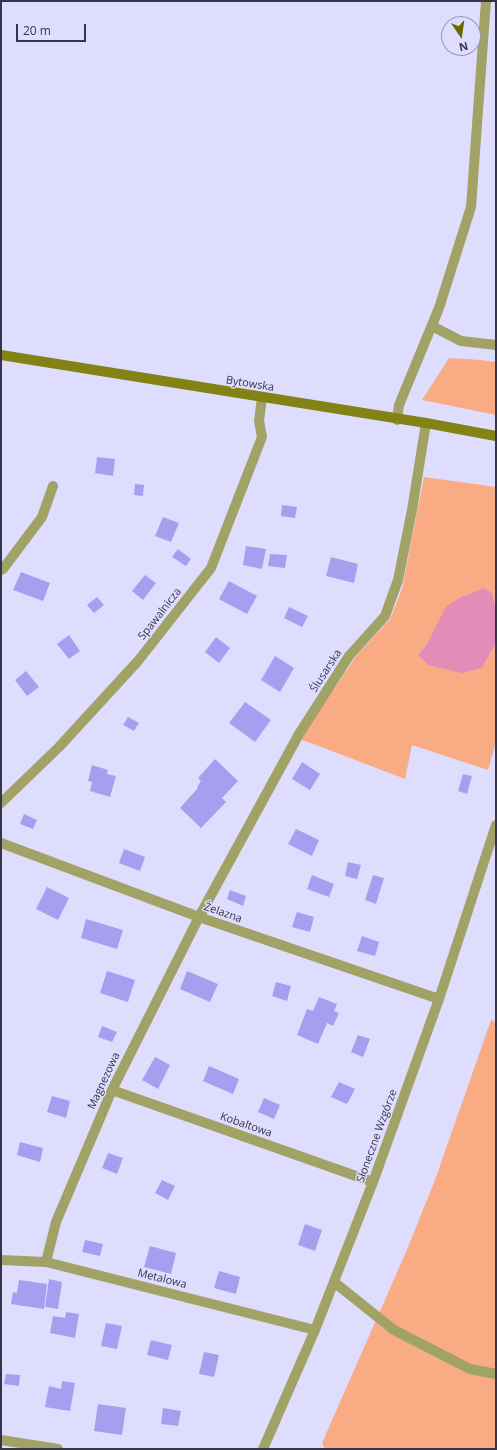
<!DOCTYPE html>
<html>
<head>
<meta charset="utf-8">
<style>
	body { margin:0 }
	#map { position:relative; width:497px; height:1450px; overflow:hidden; background:#dfddfe; font-family:"Open Sans",sans-serif }
	canvas { display:block }
	.frame { position:absolute; inset:0; border:2px solid #36344a; pointer-events:none }
	.north { position:absolute; left:441px; top:16px; width:40px; height:40px; box-sizing:border-box; background:#dfddfe; border:1px solid #9b99b6; border-radius:50%; rotate:167deg; font-size:11px; font-weight:700; line-height:16px; text-align:center; color:#36344a }
	.north::after { content:''; display:block; margin:auto; width:14px; height:18px; background:#696700; clip-path:polygon(50% 0,100% 100%,50% 72%,0 100%) }
	.scale { position:absolute; left:16px; top:24px; width:70px; height:18px; box-sizing:border-box; border:2px solid #36344a; border-top:0; padding-left:5px; font-size:12px; line-height:14px; white-space:nowrap; color:#36344a; -webkit-text-stroke:3px #dfddfe; paint-order:stroke }
</style>
</head>
<body>
<div id="map">
<canvas width="497" height="1450"></canvas>
<div class="frame"></div>
<div class="north">N</div>
<div class="scale">20 m</div>
</div>
<script>
const context = document.querySelector('canvas').getContext('2d');
context.lineJoin = 'round';
function paint(path, color) { context.fillStyle = color; context.fill(path, 'evenodd'); }
const toPath = rows => new Path2D(rows.map(r => 'M' + r).join(''));
function strokePath(path, color, width, dash) { context.strokeStyle = color; context.lineWidth = width; context.lineCap = dash ? 'butt' : 'round'; context.setLineDash(dash || []); context.stroke(path); }
function label(font, color, halo, rows, align = 'center') {
  context.font = font + ' "Open Sans",sans-serif'; context.lineWidth = 3; context.setLineDash([]); context.textBaseline = 'middle'; context.strokeStyle = halo; context.fillStyle = color; for (const [text, x, y, turn = 0] of rows) {
    context.save(); context.translate(x, y); context.rotate((+turn || 0) * Math.PI / 180); context.textAlign = isNaN(turn) ? turn : align; if (halo) context.strokeText(text, 0, 0); context.fillText(text, 0, 0); context.restore();
  }
}
paint(toPath([
	[449,358,480,360,496,362,496,415,422,400],
	[424,477,496,487,496,608,492,592,483,588,461,597,437,626,427,644,418,655,428,665,443,668,482,668,496,643,496,742,488,770,412,745,405,779,300,739,357,655,390,619,402,589],
	[491,1020,496,1022,496,1449,325,1449,322,1443,406,1252,435,1180]
]), '#f9ac83');
paint(toPath([
	[483,588,492,592,495,604,496,643,482,668,462,673,428,665,418,655,427,644,446,607,461,597]
]), '#e38cb8');
paint(toPath([
	[97,457,115,459,113,476,95,473],
	[135,484,144,485,143,496,134,495],
	[282,505,297,507,295,518,281,516],
	[163,517,179,523,171,542,155,536],
	[246,546,266,549,262,569,243,565],
	[178,549,191,559,186,566,172,557],
	[270,554,287,555,285,568,268,566],
	[331,557,358,564,354,583,326,576],
	[21,572,50,583,43,601,13,590],
	[145,575,156,583,143,600,132,591],
	[229,581,257,596,247,614,219,599],
	[97,597,104,605,94,613,87,605],
	[289,607,308,616,302,627,284,618],
	[69,635,80,651,69,659,57,644],
	[216,637,230,648,219,663,205,652],
	[275,656,294,668,280,692,261,680],
	[26,671,39,687,27,696,15,680],
	[245,702,271,720,255,742,229,723],
	[128,717,139,723,134,731,123,725],
	[215,759,238,781,222,798,226,802,201,828,180,808,198,788,197,787,201,781,198,778],
	[302,762,320,774,310,790,292,779],
	[92,765,108,770,107,774,116,776,110,797,90,791,92,782,88,781],
	[463,774,472,776,467,794,458,791],
	[24,814,37,820,33,829,20,824],
	[296,829,319,840,312,856,288,844],
	[124,849,145,857,140,871,119,863],
	[348,862,361,865,357,879,345,876],
	[312,875,334,884,329,897,307,889],
	[373,875,384,878,376,904,365,900],
	[47,887,69,898,58,920,36,909],
	[230,890,246,896,243,906,227,899],
	[297,912,314,917,310,932,292,927],
	[86,919,123,930,117,949,81,938],
	[362,936,379,942,375,956,357,951],
	[107,971,135,980,128,1002,100,993],
	[187,971,218,984,210,1002,180,989],
	[276,982,291,986,287,1001,272,996],
	[319,997,337,1004,334,1011,339,1013,333,1026,327,1023,318,1044,297,1035,307,1009,313,1011],
	[102,1026,117,1032,112,1042,98,1037],
	[358,1035,370,1039,363,1057,351,1052],
	[155,1057,170,1065,158,1089,142,1080],
	[209,1066,239,1079,233,1094,203,1081],
	[339,1082,355,1089,347,1104,331,1097],
	[52,1096,70,1101,66,1118,47,1112],
	[264,1098,280,1105,274,1119,258,1112],
	[20,1142,43,1148,40,1162,17,1155],
	[108,1153,123,1158,117,1174,102,1168],
	[162,1180,175,1186,168,1200,155,1193],
	[305,1224,322,1230,315,1251,298,1245],
	[85,1240,103,1244,100,1256,82,1252],
	[150,1246,176,1253,171,1274,144,1267],
	[219,1271,240,1277,236,1294,214,1288],
	[49,1279,62,1282,58,1309,45,1307],
	[19,1280,47,1284,44,1309,11,1304,13,1292,17,1293],
	[66,1312,79,1314,75,1338,50,1333,53,1316,65,1318],
	[106,1323,122,1326,117,1349,101,1346],
	[151,1340,172,1345,168,1360,147,1355],
	[204,1352,219,1355,214,1377,199,1374],
	[6,1374,20,1375,19,1386,4,1384],
	[62,1381,75,1383,70,1411,45,1407,49,1386,61,1389],
	[98,1404,126,1408,122,1435,94,1431],
	[163,1408,181,1411,178,1426,161,1424]
]), '#a79ef0');
strokePath(toPath([
	[432,326,461,341,496,345],
	[334,1282,394,1330,470,1369,496,1374]
]), '#a1a266', 10);
strokePath(toPath([
	[397,420,399,405,439,308,471,207,486,1],
	[1,570,3,569,42,517,53,486],
	[1,803,59,747,138,661,211,568,262,437,259,421,262,398],
	[1,843,199,917,439,999],
	[112,1090,373,1182],
	[1,1260,46,1262,315,1330],
	[46,1262,56,1222,112,1090,199,917,299,734,349,656,385,616,398,580,412,510,426,423],
	[1,1440,58,1449],
	[263,1449,315,1330,373,1182,439,999,496,825]
]), '#a1a266', 10);
strokePath(toPath([
	[1,355,426,423,496,436]
]), '#838215', 10);
label('11px', '#36344a', '#dfddfe', [
	["Bytowska",250,384,9],
	["Spawalnicza",160,614,-52],
	["Ślusarska",326,671,-57],
	["Żelazna",223,913,19],
	["Magnezowa",104,1081,-65],
	["Kobaltowa",246,1125,19],
	["Słoneczne Wzgórze",377,1136,-70],
	["Metalowa",162,1279,14]
]);
</script>
</body>
</html>
